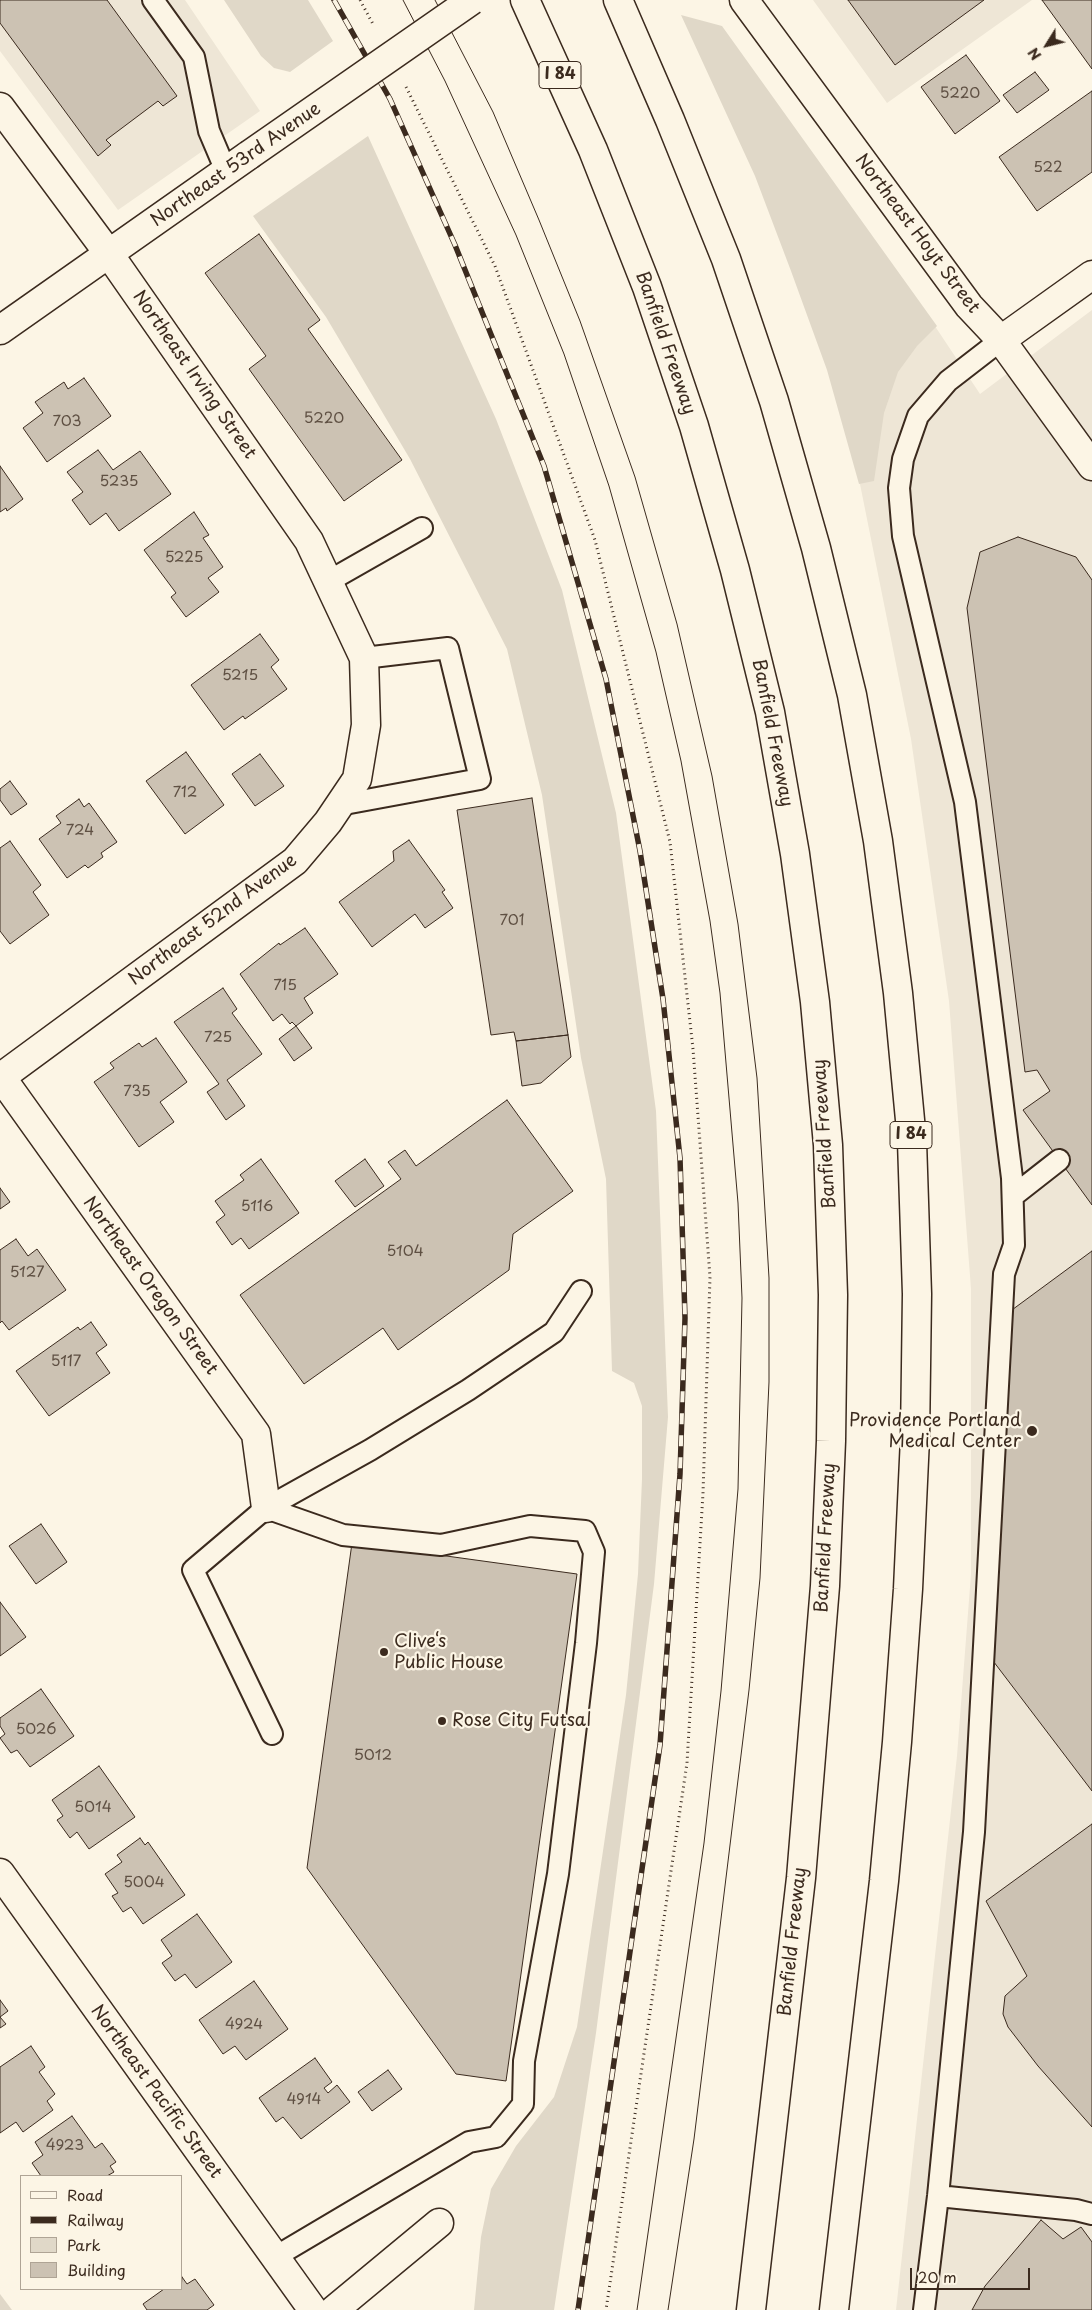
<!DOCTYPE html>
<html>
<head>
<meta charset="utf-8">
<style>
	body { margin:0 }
	#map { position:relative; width:1092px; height:2310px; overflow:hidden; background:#fcf5e5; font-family:"Playpen Sans",sans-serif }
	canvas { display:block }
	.legend { position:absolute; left:20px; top:2175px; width:162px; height:115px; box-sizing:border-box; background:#fcf5e5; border:1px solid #afa495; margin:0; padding:6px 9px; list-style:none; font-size:15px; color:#3b2a1e }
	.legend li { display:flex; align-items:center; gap:10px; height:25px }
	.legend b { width:25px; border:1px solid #afa495 }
	.north { position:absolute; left:1022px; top:20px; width:50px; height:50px; -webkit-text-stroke:4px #fcf5e5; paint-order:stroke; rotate:234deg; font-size:14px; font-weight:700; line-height:20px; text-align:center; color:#3b2a1e }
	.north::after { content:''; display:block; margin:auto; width:18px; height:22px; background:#3b2a1e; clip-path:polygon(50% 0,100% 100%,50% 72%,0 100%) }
	.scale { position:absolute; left:910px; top:2268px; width:120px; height:22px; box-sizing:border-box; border:2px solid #3b2a1e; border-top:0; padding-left:6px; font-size:15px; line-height:18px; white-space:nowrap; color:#3b2a1e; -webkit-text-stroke:4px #fcf5e5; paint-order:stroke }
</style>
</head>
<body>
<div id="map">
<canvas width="1092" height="2310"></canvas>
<ul class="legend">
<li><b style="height:6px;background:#fcf5e5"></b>Road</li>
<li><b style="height:6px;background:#3b2a1e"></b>Railway</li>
<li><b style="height:14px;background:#e0d8c8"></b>Park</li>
<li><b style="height:14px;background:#ccc2b3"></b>Building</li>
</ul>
<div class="north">N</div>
<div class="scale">20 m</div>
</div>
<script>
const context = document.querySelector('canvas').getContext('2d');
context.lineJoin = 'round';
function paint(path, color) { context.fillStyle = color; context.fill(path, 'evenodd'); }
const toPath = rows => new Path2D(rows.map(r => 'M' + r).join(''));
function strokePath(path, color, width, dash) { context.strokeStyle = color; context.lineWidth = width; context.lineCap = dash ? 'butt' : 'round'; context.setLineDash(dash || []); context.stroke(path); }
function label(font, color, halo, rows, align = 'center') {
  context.font = font + ' "Playpen Sans",sans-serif'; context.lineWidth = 4.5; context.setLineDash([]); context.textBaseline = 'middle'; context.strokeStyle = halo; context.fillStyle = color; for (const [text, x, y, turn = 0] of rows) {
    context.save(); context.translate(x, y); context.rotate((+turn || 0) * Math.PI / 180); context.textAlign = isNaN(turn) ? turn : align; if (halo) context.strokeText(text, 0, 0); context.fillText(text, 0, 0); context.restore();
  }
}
paint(toPath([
	[0,0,185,0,260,111,118,210,0,51],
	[813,0,1032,0,887,103],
	[917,299,980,394,1092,310,1092,2310,896,2310,957,1756,971,1574,971,1289,949,1001,911,739,857,469]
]), '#eee6d6');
paint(toPath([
	[224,0,308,0,333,41,290,72,274,68,261,56],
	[681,15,722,26,937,326,917,346,898,372,884,413,874,481,859,484,827,370,791,271,755,176],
	[368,136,496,419,562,590,616,813,656,1111,668,1417,654,1584,596,2033,554,2310,474,2310,481,2237,491,2189,516,2146,554,2097,577,2027,626,1695,638,1574,642,1479,642,1406,634,1383,612,1371,606,1179,581,1058,542,795,507,649,410,459,326,317,253,216],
	[0,2294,12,2310,0,2310]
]), '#e0d8c8');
const building = toPath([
	[0,0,107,0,177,96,163,106,158,101,106,140,111,145,98,156,0,23,0,0],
	[848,0,984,0,895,65,848,0],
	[1042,0,1092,0,1092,69,1042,0],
	[966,55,1000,101,955,134,921,87,966,55],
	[1035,72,1049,90,1017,113,1003,95,1035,72],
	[1092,91,1092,172,1037,211,999,157,1092,91],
	[259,234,320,320,308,329,402,460,344,501,249,369,266,356,205,273,259,234],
	[84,378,111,416,47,462,23,428,43,413,35,402,64,382,68,389,84,378],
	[98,450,113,470,140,451,171,494,119,531,106,513,90,525,72,500,83,492,67,472,98,450],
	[0,466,23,499,7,511,6,508,0,512,0,466],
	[194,512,209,535,203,538,223,567,208,578,219,592,186,617,171,597,176,593,144,550,194,512],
	[1018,537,1076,557,1092,580,1092,1205,1023,1110,1050,1091,1037,1070,1025,1072,967,608,980,552,1018,537],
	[260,634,279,660,271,667,287,689,245,719,243,716,224,730,191,685,260,634],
	[186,752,224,805,185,834,146,781,186,752],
	[260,754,284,786,255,806,232,774,260,754],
	[10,781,27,804,11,815,0,800,0,789,10,781],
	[532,798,568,1035,516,1041,514,1032,491,1035,457,810,532,798],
	[79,799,84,807,89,803,117,842,101,853,103,857,88,868,85,865,67,878,39,839,61,823,56,816,79,799],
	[409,840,445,890,442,892,453,908,425,928,415,914,372,947,339,902,394,861,393,851,409,840],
	[10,841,41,885,33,892,49,915,10,944,0,931,0,848,10,841],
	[305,928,338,974,304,998,313,1013,296,1026,292,1022,290,1024,282,1014,273,1021,240,974,279,943,280,945,305,928],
	[223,988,237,1009,232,1013,262,1054,227,1080,245,1106,226,1120,207,1092,219,1084,174,1022,223,988],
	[296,1026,312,1048,294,1061,279,1039,296,1026],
	[568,1035,571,1057,541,1083,522,1086,516,1041,568,1035],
	[156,1038,187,1082,160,1102,174,1122,139,1147,94,1082,114,1068,110,1063,139,1043,142,1047,156,1038],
	[507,1100,573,1191,513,1234,509,1270,398,1350,383,1328,304,1384,240,1295,401,1179,388,1162,405,1150,416,1166,507,1100],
	[261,1159,299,1213,249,1249,241,1238,232,1245,216,1222,225,1215,215,1201,244,1180,240,1175,261,1159],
	[365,1159,384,1186,355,1207,335,1181,365,1159],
	[0,1188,10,1202,0,1209,0,1188],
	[16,1239,28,1256,37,1249,66,1290,9,1330,2,1321,0,1323,0,1250,16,1239],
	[1092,1251,1092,1791,984,1649,1001,1318,1092,1251],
	[91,1322,107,1345,96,1353,110,1373,49,1416,16,1371,78,1327,80,1330,91,1322],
	[41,1524,67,1562,36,1584,9,1546,41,1524],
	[352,1543,577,1574,506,2081,456,2074,307,1868,352,1543],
	[0,1602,26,1637,0,1656,0,1602],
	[41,1689,74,1736,30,1767,17,1750,11,1753,0,1738,5,1734,0,1726,0,1718,41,1689],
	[99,1766,135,1817,89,1849,77,1832,70,1838,57,1820,63,1816,52,1800,99,1766],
	[1092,1824,1092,2127,1038,2066,1008,2027,1003,2014,1005,1996,1027,1976,986,1901,1092,1824],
	[140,1838,145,1845,148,1842,185,1895,143,1924,131,1907,123,1912,112,1896,118,1893,105,1874,122,1862,117,1855,140,1838],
	[197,1914,232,1962,196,1988,185,1974,175,1981,162,1963,172,1956,161,1940,197,1914],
	[254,1981,288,2029,246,2060,235,2046,223,2054,199,2020,254,1981],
	[0,2000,8,2011,0,2017,6,2024,0,2028,0,2000],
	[31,2046,45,2067,39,2072,55,2094,47,2101,53,2110,23,2132,16,2122,0,2133,0,2067,31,2046],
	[315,2058,332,2082,324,2088,328,2093,337,2085,350,2102,301,2139,283,2117,276,2122,259,2098,315,2058],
	[388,2070,402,2089,372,2111,358,2092,388,2070],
	[72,2116,95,2148,102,2143,116,2162,110,2166,114,2172,107,2176,41,2176,32,2163,43,2155,35,2142,72,2116],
	[1041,2220,1063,2239,1081,2227,1092,2242,1092,2310,972,2310,985,2286,1041,2220],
	[182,2277,187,2284,195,2279,214,2305,207,2310,147,2310,143,2304,164,2289,181,2289,182,2277]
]);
paint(building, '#ccc2b3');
strokePath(building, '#3b2a1e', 1);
const service = toPath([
	[153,0,194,57,209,131,226,171],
	[329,581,422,528],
	[339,805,480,779,448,648,364,658],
	[1013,1196,1059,1160],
	[266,1508,343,1535,441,1545,530,1526,585,1531,594,1552,586,1643,558,1874,524,2061,523,2104,496,2137,469,2142,275,2257],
	[272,1734,193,1570,266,1508,370,1450,468,1390,554,1332,581,1291],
	[938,2196,1076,2210,1092,2214],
	[924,2310,938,2196,974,1832,1004,1274,1014,1245,1012,1178,965,802,903,536,899,488,903,459,918,416,948,381,1001,340]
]);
const minor = toPath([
	[744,0,969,306,1001,340,1092,466],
	[0,107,109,254,309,541,364,658,366,725,357,779,328,822,295,861,0,1078],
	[0,330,249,155],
	[1001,340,1092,275],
	[1,1077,256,1434,266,1508],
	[0,1873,313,2310],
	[334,2310,439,2223]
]);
const motorway = toPath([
	[525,0,593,150,647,287,694,426,735,570,770,712,795,854,815,1002,828,1145,833,1295,831,1441,825,1586,801,1878,751,2310],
	[618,0,670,120,726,259,774,401,816,548,852,695,878,841,898,993,912,1141,917,1294,915,1438,908,1589,897,1742,884,1881,834,2310]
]);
strokePath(service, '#3b2a1e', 24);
strokePath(minor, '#3b2a1e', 31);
strokePath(motorway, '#3b2a1e', 31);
strokePath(toPath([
	[360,0,374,26],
	[406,87,495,266,595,540,670,842,693,1049,710,1277,703,1493,687,1763,606,2310]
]), '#3b2a1e', 3, [1, 4]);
strokePath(service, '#fcf5e5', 20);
strokePath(minor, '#fcf5e5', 28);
strokePath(motorway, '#fcf5e5', 28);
strokePath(toPath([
	[403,0,445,81,516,235,564,354,609,486,656,652,681,761,710,921,720,993,738,1203,742,1298,738,1489,721,1691,704,1843,637,2310],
	[435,0,493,112,539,220,580,321,635,477,677,624,712,776,738,924,757,1078,769,1278,769,1382,760,1578,749,1690,694,2139,668,2310]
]), '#3b2a1e', 1);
const rail = toPath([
	[334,0,390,99,455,245,544,466,606,679,640,851,663,999,680,1158,685,1318,680,1474,660,1745,578,2310]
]);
strokePath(rail, '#3b2a1e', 5.5);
strokePath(rail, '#fcf5e5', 4, [11]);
const minorBridge = toPath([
	[249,155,472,0]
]);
strokePath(minorBridge, '#3b2a1e', 31, []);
strokePath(minorBridge, '#fcf5e5', 28);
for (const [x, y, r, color] of [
	[1032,1431,6,"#3b2a1e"],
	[384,1652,5,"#3b2a1e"],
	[442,1721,5,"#3b2a1e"]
]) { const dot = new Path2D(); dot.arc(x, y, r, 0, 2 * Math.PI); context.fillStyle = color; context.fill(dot); strokePath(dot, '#fcf5e5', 2); }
label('15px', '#5f5043', null, [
	["5220",960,94],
	["522",1048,168],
	["5220",324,419],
	["703",67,422],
	["5235",119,482],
	["5225",184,558],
	["5215",240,676],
	["712",185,793],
	["724",80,831],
	["701",512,921],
	["715",285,986],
	["725",218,1038],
	["735",137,1092],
	["5116",257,1207],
	["5104",405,1252],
	["5127",27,1273],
	["5117",66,1362],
	["5026",36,1730],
	["5012",373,1756],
	["5014",93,1808],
	["5004",144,1883],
	["4924",244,2025],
	["4914",304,2100],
	["4923",65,2146]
]);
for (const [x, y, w] of [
	[560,75,42],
	[911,1135,42]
]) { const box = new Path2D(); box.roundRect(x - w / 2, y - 13.5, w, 27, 4); context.fillStyle = '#fcf5e5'; context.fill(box); strokePath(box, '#3b2a1e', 1); }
label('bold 16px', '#3b2a1e', null, [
	["I 84",560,75],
	["I 84",911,1135]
]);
label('18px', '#3b2a1e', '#fcf5e5', [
	["Northeast 53rd Avenue",236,165,-35],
	["Northeast Hoyt Street",917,234,53],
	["Banfield Freeway",665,343,71],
	["Northeast Irving Street",194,375,55],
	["Banfield Freeway",772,733,79],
	["Northeast 52nd Avenue",213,920,-37],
	["Banfield Freeway",825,1134,-94],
	["Northeast Oregon Street",150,1286,54],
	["Banfield Freeway",826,1538,-87],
	["Banfield Freeway",793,1942,-84],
	["Northeast Pacific Street",156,2092,54]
]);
label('18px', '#3b2a1e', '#fcf5e5', [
	["Providence Portland",1021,1421,"right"],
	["Medical Center",1021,1442,"right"],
	["Clive‘s",394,1642],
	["Public House",394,1663],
	["Rose City Futsal",452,1721]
], 'left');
</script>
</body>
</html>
